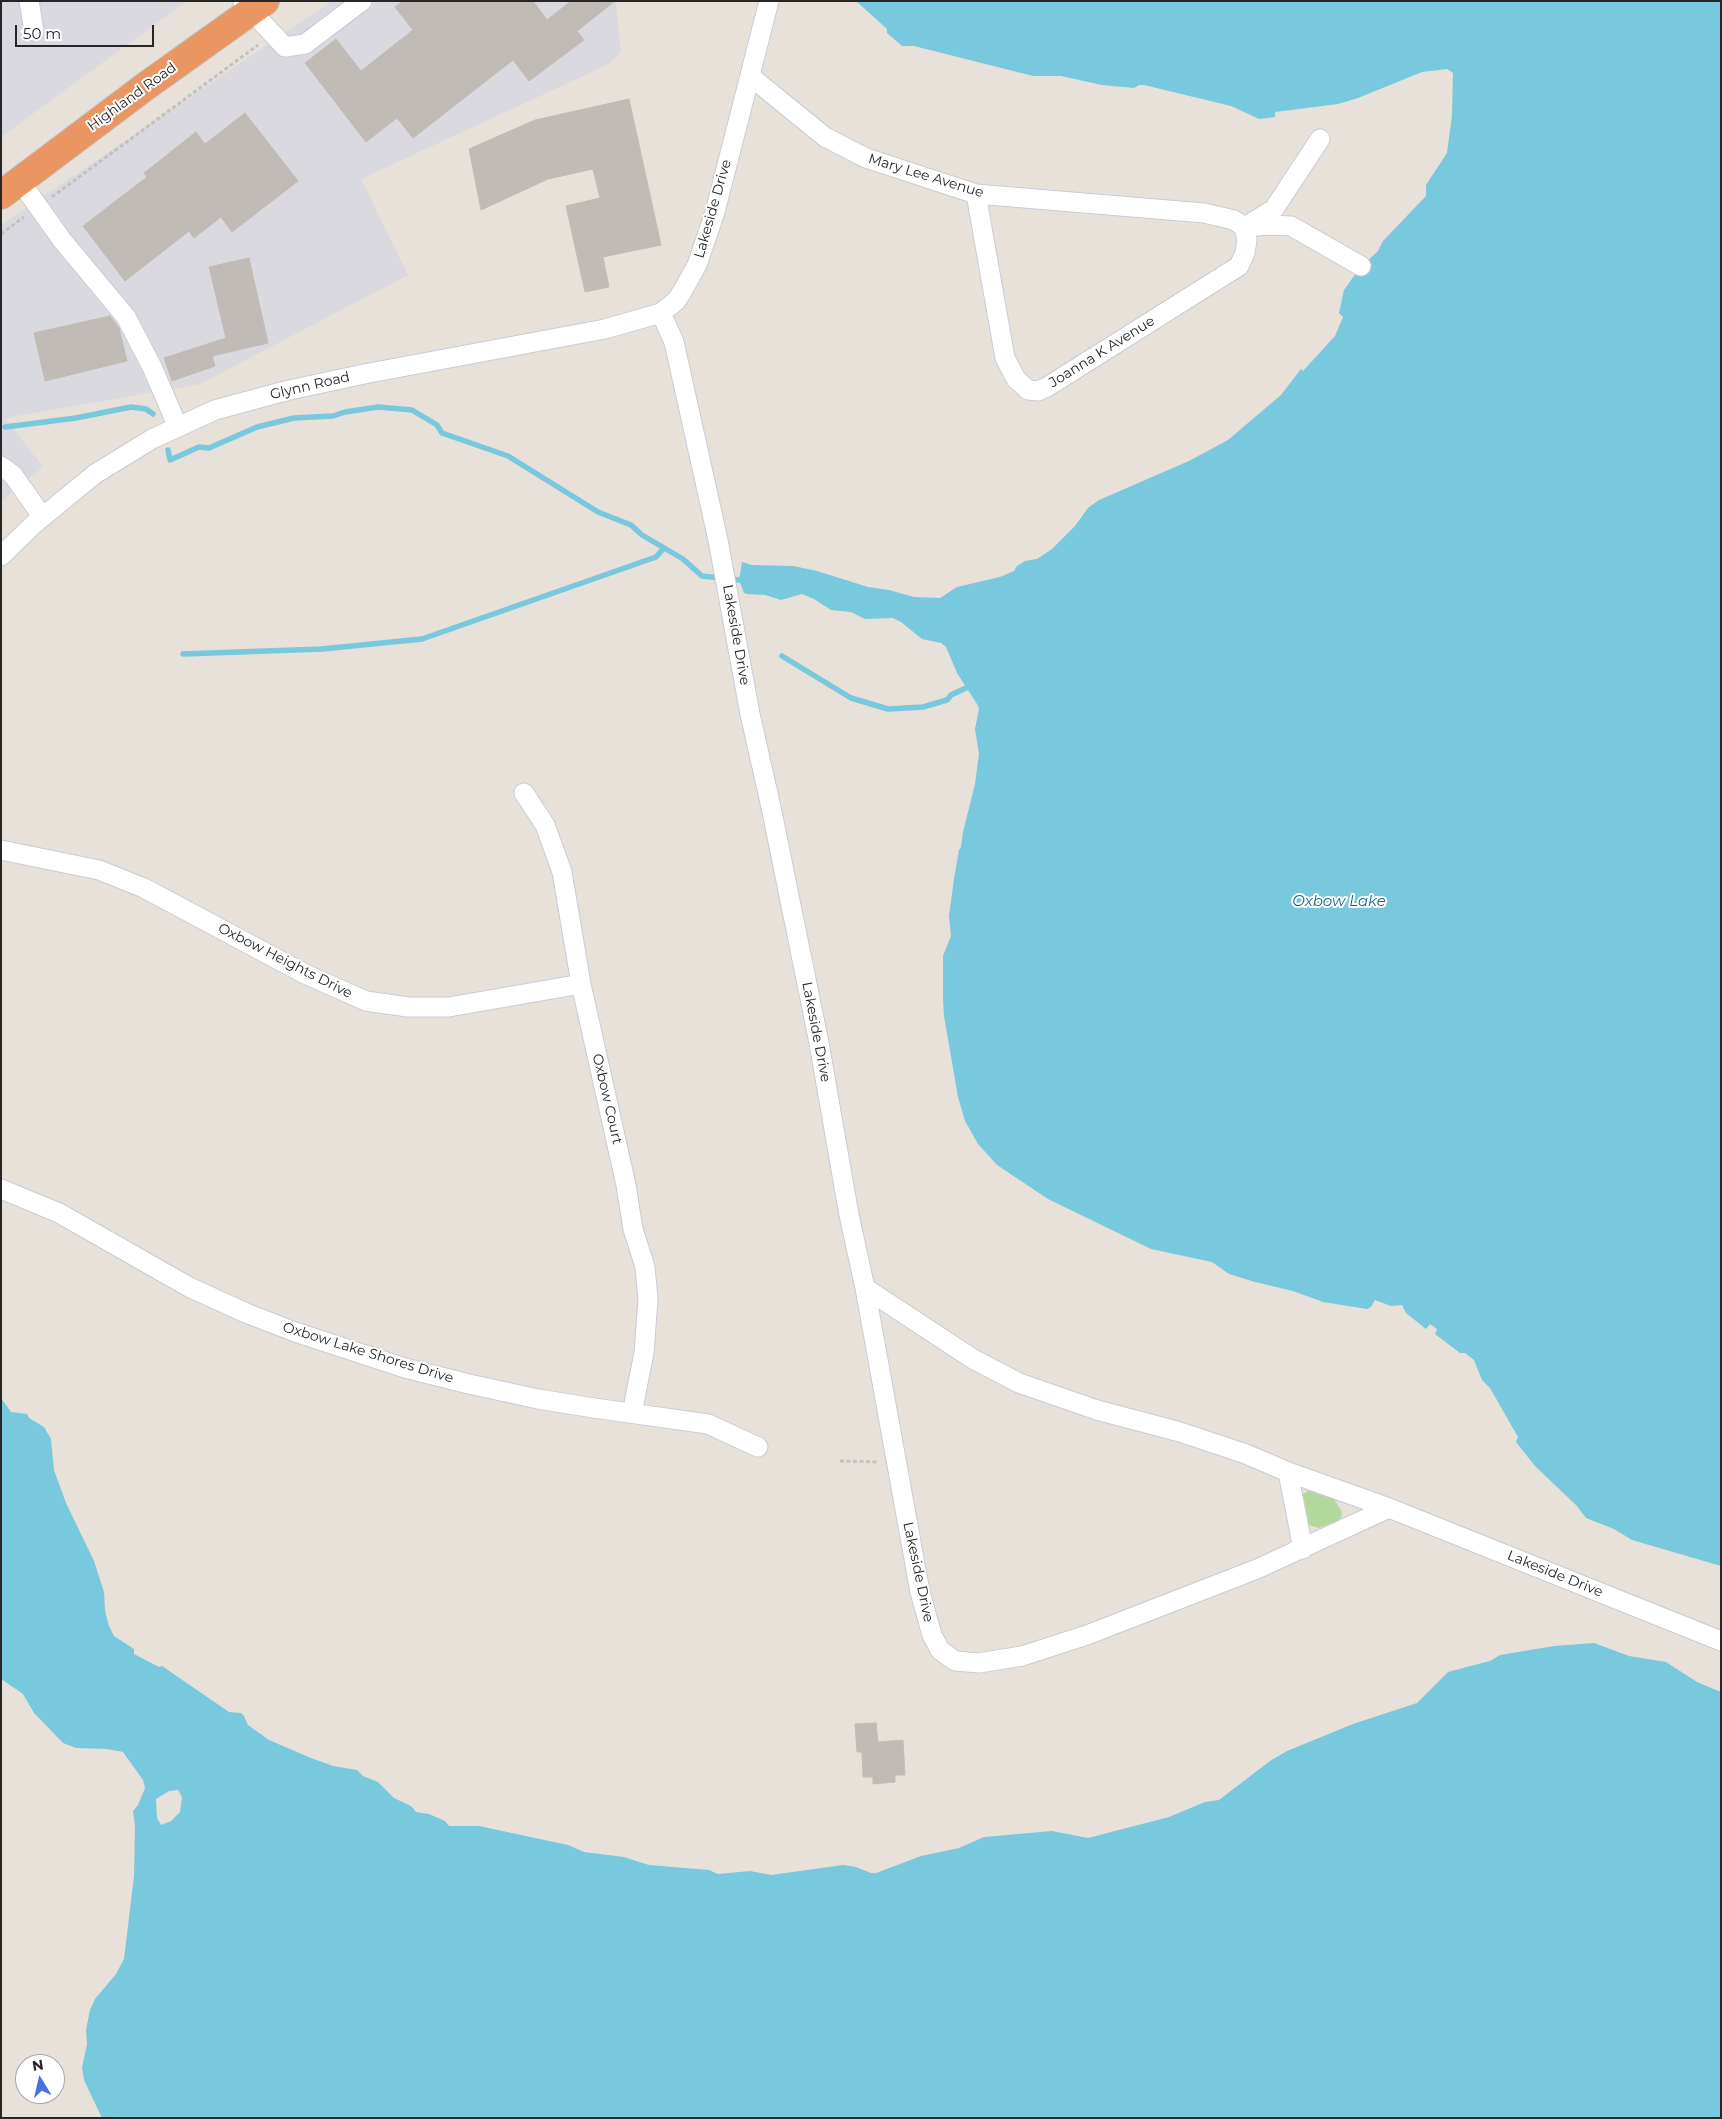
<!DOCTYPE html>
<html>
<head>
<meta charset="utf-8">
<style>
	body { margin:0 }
	#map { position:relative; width:1722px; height:2119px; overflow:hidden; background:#e7e1d9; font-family:Montserrat,sans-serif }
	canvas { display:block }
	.frame { position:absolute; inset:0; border:2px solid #262626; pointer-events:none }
	.north { position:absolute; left:15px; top:2054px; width:50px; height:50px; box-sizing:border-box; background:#fff; border:1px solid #a8a8a8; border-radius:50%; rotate:351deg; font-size:14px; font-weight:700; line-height:20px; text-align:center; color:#262626 }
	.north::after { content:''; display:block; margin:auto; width:18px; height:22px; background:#4b70e3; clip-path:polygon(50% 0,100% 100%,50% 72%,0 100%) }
	.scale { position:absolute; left:15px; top:25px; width:139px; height:22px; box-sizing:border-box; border:2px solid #262626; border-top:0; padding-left:6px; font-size:15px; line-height:18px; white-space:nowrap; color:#262626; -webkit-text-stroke:4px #fff; paint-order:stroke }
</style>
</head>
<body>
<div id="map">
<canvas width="1722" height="2119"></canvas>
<div class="frame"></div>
<div class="north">N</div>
<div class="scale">50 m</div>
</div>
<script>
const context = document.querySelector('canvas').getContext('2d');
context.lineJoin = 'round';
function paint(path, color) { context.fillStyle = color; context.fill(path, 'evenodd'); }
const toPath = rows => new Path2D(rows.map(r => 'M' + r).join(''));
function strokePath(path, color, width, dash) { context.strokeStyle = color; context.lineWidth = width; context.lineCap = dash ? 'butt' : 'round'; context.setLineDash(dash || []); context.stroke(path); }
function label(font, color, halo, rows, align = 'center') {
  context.font = font + ' Montserrat,sans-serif'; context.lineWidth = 4; context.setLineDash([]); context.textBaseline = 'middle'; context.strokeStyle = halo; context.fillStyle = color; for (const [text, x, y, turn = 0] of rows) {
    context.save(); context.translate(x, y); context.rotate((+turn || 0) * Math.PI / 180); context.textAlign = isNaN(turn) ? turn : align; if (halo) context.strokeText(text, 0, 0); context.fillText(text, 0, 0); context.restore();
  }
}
paint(toPath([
	[1,1,187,1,1,137],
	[332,1,616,1,621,53,607,65,361,179,408,275,200,384,5,418,43,467,1,502,1,225]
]), '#dbd9e0');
paint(toPath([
	[1310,1490,1333,1497,1342,1512,1341,1518,1337,1521,1319,1528,1309,1525,1303,1494]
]), '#b3d89c');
paint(toPath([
	[856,1,1721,1,1721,1566,1632,1540,1614,1529,1586,1518,1577,1506,1535,1466,1516,1442,1518,1437,1490,1388,1482,1380,1474,1360,1465,1353,1460,1353,1435,1334,1437,1329,1430,1324,1426,1329,1406,1313,1402,1305,1391,1306,1375,1300,1371,1307,1367,1309,1323,1302,1293,1291,1255,1282,1229,1274,1212,1262,1151,1249,1048,1199,997,1165,978,1144,965,1121,958,1097,944,1016,943,999,943,956,951,936,949,916,954,879,959,850,961,847,963,832,975,784,979,754,975,729,979,709,977,704,957,673,946,647,941,643,922,639,901,622,893,618,865,619,851,612,831,610,814,599,802,594,781,600,765,595,747,594,744,593,739,580,742,562,752,565,793,566,817,571,868,587,889,590,914,597,940,598,957,587,1000,577,1014,571,1017,566,1025,561,1037,559,1052,549,1075,526,1088,508,1099,500,1189,461,1228,440,1281,395,1301,369,1303,371,1335,336,1343,317,1339,313,1344,290,1359,269,1378,251,1383,241,1426,196,1426,185,1447,153,1452,115,1453,73,1447,69,1422,72,1358,98,1338,104,1275,112,1275,117,1259,119,1231,106,1144,85,1139,85,1134,88,1102,85,1061,76,1033,76,914,46,902,46,887,33,887,29],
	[1,1398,11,1412,27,1414,29,1418,44,1427,51,1439,54,1470,66,1503,94,1561,104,1592,105,1611,109,1626,114,1636,134,1649,134,1654,159,1667,162,1666,229,1712,241,1713,244,1716,248,1725,269,1740,311,1758,333,1766,357,1770,363,1776,378,1782,394,1798,411,1806,416,1812,429,1814,445,1821,449,1826,479,1826,568,1845,584,1852,624,1857,649,1865,709,1870,718,1874,750,1871,771,1875,843,1865,856,1867,871,1873,876,1873,921,1856,959,1848,984,1837,1052,1831,1088,1838,1169,1817,1205,1802,1219,1800,1270,1761,1287,1751,1353,1724,1417,1703,1448,1672,1490,1661,1500,1655,1554,1646,1594,1643,1629,1656,1666,1662,1697,1682,1721,1692,1721,2118,102,2118,84,2080,82,2068,87,2044,86,2030,90,2010,95,1999,116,1974,124,1959,134,1876,135,1826,133,1811,138,1805,145,1788,143,1780,123,1752,107,1749,76,1748,63,1743,34,1713,23,1694,1,1679],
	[178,1790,182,1797,180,1812,171,1821,161,1825,157,1818,156,1799,169,1791]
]), '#78c8de');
strokePath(toPath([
	[5,427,76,418,131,407,146,409,153,414],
	[168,450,170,460,199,447,209,448,257,427,294,418,333,416,345,412,378,407,412,410,437,425,442,433,508,456,598,512,631,525,642,535,683,559,702,576,739,580],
	[183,654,322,649,422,639,656,557,664,548],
	[782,656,851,698,888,709,923,707,947,700,951,695,968,687]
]), '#78c8de', 5.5);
const building = toPath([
	[403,1,533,1,547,20,571,1,615,1,577,31,584,40,529,81,513,60,413,138,397,118,366,142,305,63,336,39,361,71,413,30,395,7,403,1],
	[629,99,661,245,603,257,609,287,585,292,566,206,600,198,593,169,548,179,481,210,469,149,535,120,629,99],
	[245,113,298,181,232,232,221,217,194,238,189,231,125,281,83,226,147,177,144,173,196,132,205,144,245,113],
	[249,258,268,343,212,356,215,366,172,381,164,358,226,338,209,267,249,258],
	[110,316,119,328,127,361,45,381,34,333,110,316],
	[876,1723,878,1742,903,1740,905,1775,895,1775,895,1782,873,1784,873,1777,863,1777,862,1752,857,1752,855,1724,876,1723]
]);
paint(building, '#c0bbb6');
strokePath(building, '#c2bcb4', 1);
const minor = toPath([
	[29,1,34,31],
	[243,2,285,47,305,44,362,1],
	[750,76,825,137,866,158,976,194,1204,213,1234,220,1244,227],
	[20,181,62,240,126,317,152,367,178,427],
	[976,194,1005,358,1016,379,1028,390,1038,391,1047,387,1239,266,1245,253,1247,240,1244,227],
	[1248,225,1274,209,1320,139],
	[1244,227,1270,225,1291,226,1361,266],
	[661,313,674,342,718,540,750,714,771,807,819,1043,849,1215,865,1288,973,1359,1019,1383,1097,1410,1180,1432,1246,1454,1288,1472,1389,1508,1721,1641],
	[1,466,13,475,42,516],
	[1,556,34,524,95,474,152,439,215,410,285,391,364,374,605,329,661,313,676,301,682,292,697,265,715,212,769,1],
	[524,793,545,825,562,872,581,984,626,1185,633,1229,645,1267,648,1299,644,1353,632,1413],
	[1,850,99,870,144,888,305,974,366,1001,408,1007,449,1007,581,984],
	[1,1189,59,1213,189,1287,246,1313,295,1332,405,1368,469,1384,538,1399,594,1408,708,1424,758,1447],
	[865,1288,920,1592,932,1635,940,1650,955,1661,979,1663,1022,1656,1087,1635,1257,1569,1389,1508],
	[1288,1472,1303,1549]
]);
const highway = toPath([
	[1,195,146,86,265,1]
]);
strokePath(minor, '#c8ccd7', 21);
strokePath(highway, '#c2c2c2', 30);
strokePath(toPath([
	[52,197,258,45],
	[1,234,24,217],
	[840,1461,879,1462]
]), '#c2c2c2', 3, [4, 2.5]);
strokePath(minor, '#fff', 19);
strokePath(highway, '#ea9662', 28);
label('14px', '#262626', '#fff', [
	["Highland Road",132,97,-36],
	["Mary Lee Avenue",926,176,17],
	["Lakeside Drive",713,209,-74],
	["Joanna K Avenue",1102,352,-32],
	["Glynn Road",310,386,-13],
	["Lakeside Drive",736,635,80],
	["Oxbow Heights Drive",285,961,27],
	["Lakeside Drive",816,1032,79],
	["Oxbow Court",607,1099,77],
	["Oxbow Lake Shores Drive",368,1353,17],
	["Lakeside Drive",918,1572,78],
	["Lakeside Drive",1555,1574,22]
]);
label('italic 15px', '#1c6684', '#fff', [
	["Oxbow Lake",1339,902]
]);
</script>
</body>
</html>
